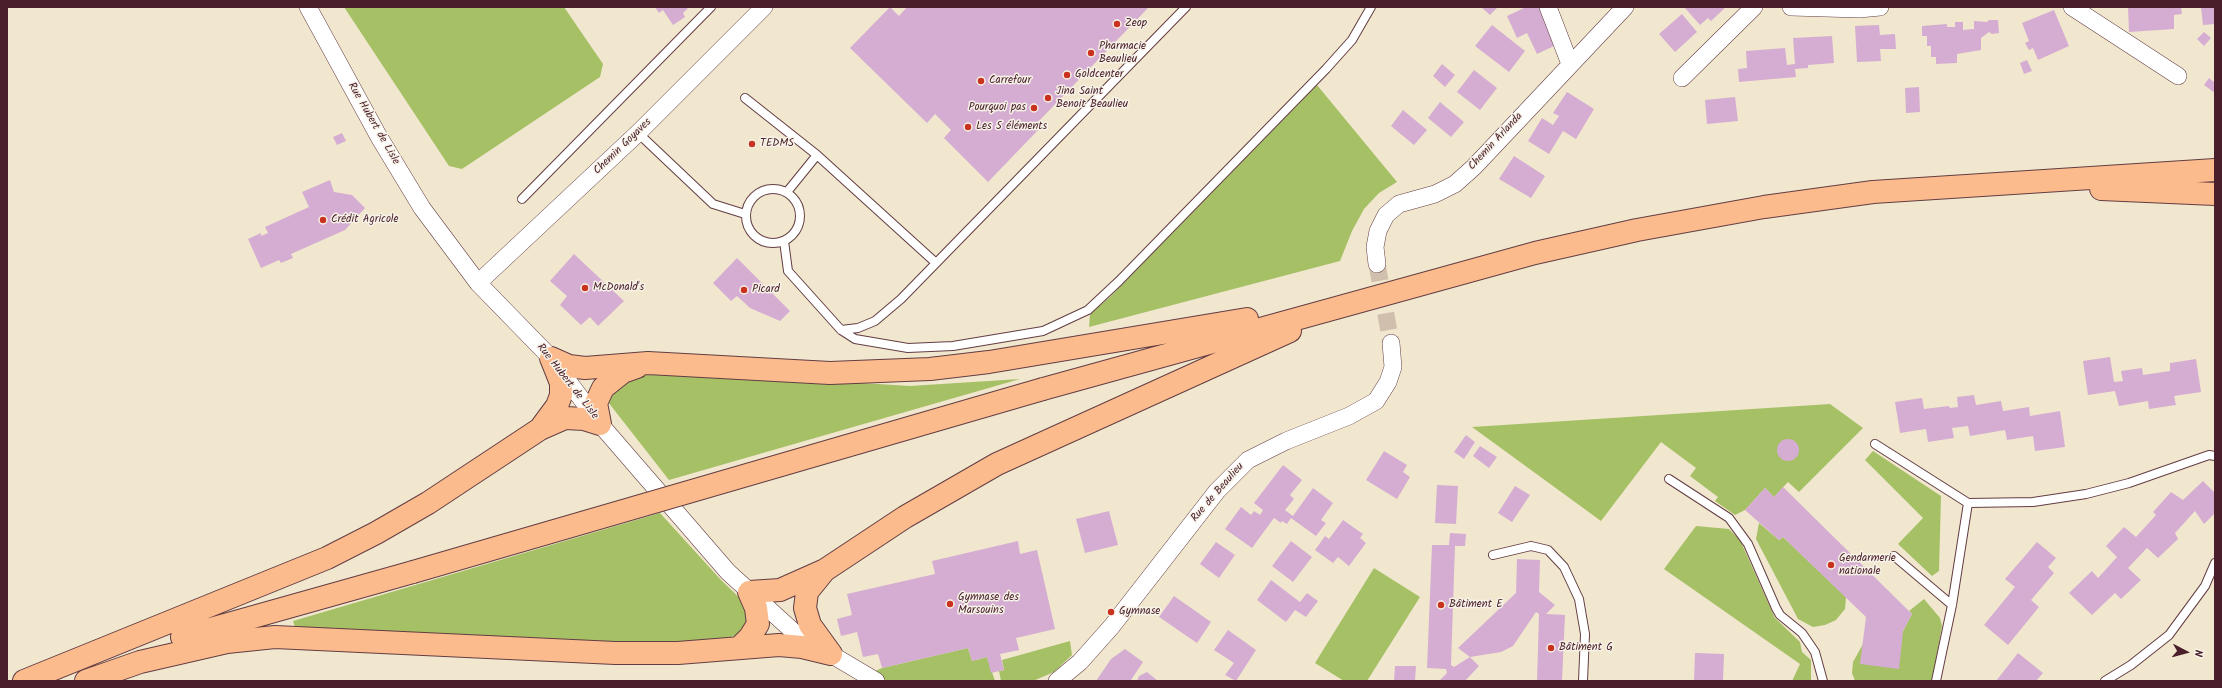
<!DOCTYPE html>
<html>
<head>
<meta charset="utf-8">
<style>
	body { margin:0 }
	#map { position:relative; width:2222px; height:688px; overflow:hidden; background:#f1e7ce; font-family:Kalam,sans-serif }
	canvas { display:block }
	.frame { position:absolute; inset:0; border:8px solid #4a1f2b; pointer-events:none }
	.north { position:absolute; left:2166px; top:632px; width:40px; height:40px; -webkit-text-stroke:3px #f7f3e8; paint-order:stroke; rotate:96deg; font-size:11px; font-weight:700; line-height:16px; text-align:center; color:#4a1f2b }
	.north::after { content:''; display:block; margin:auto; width:14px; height:18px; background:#4a1f2b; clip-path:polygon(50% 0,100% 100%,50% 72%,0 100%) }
</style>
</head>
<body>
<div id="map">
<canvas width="2222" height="688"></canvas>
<div class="frame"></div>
<div class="north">N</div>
</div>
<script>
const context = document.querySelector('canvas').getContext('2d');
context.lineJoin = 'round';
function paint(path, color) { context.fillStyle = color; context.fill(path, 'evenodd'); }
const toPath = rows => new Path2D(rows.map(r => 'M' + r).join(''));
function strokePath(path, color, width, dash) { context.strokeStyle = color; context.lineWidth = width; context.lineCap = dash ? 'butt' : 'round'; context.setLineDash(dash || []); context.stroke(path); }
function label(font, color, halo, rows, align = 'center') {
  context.font = font + ' Kalam,sans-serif'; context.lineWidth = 3; context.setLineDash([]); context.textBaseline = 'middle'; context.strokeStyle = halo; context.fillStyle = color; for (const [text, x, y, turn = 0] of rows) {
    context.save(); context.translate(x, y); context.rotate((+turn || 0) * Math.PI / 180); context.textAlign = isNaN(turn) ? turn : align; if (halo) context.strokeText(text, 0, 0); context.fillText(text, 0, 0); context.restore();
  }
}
paint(toPath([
	[344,7,564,7,603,64,600,77,462,169,449,166],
	[1317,85,1397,182,1379,193,1364,209,1352,231,1340,261,1089,327,1090,314,1110,297],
	[653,370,910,386,1020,379,669,480,608,402,618,387,634,376],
	[1830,404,1863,428,1799,492,1788,482,1774,497,1765,488,1745,510,1735,515,1715,501,1718,497,1690,476,1696,468,1661,442,1601,521,1472,427],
	[1873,451,1941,496,1939,571,1932,576,1898,544,1923,518,1865,460],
	[660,513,721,580,746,604,753,614,740,634,717,642,659,643,296,630,293,621],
	[1759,523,1779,540,1783,537,1846,597,1845,609,1836,620,1825,625,1813,627,1798,619,1756,539],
	[1696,526,1729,529,1740,540,1775,618,1800,642,1802,652,1811,660,1811,681,1792,681,1800,664,1664,569],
	[1374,568,1420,597,1367,681,1344,681,1315,663],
	[1924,599,1940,618,1942,626,1932,681,1855,681,1852,673,1853,662,1863,644,1903,631,1912,614,1909,611],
	[1070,641,1072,655,1054,672,1033,681,1001,681,999,671,1004,670,1002,660],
	[968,648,972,661,987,657,995,681,881,681,869,674,882,668]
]), '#a6c066');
paint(toPath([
	[655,7,689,7,683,13,685,17,673,25,663,10,659,13],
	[890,7,899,16,907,7,1149,7,1038,122,1042,126,988,182,944,138,951,130,935,114,927,123,850,48],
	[1481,7,1498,7,1490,15],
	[1526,7,1539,7,1556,45,1537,54,1527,33,1517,38,1507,16],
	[1684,7,1726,7,1711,21,1708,18,1700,25],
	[2128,7,2181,7,2182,14,2174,15,2174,29,2129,32],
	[2201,7,2215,7,2215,24,2203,25],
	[2054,10,2069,46,2038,60,2033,48,2029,50,2025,43,2029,41,2022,23],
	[1682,14,1697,32,1675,52,1659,34],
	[1989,20,1998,20,1999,33,1992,34,1989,32,1981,38,1981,50,1957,54,1957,63,1936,64,1936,57,1931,57,1931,46,1927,46,1927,36,1922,36,1922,26,1947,24,1947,27,1955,27,1955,22,1963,22,1963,30,1974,29,1974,21,1987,22],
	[1492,25,1525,51,1509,72,1475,46],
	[1879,25,1880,35,1895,34,1896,49,1880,49,1881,61,1857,62,1855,26],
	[2204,32,2211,38,2204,46,2197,39],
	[1832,36,1834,63,1808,65,1808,68,1795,69,1796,77,1739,82,1738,69,1747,68,1746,51,1785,48,1787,65,1795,64,1793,38],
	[2027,60,2032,71,2024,74,2020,63],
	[1442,64,1455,75,1445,87,1433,76],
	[1474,70,1497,88,1480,110,1457,92],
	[2209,78,2215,83,2215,93,2204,85],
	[1919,87,1920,112,1906,113,1905,88],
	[1567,92,1594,109,1576,139,1563,131,1549,154,1528,141,1542,118,1553,125,1559,116,1553,113],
	[1735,97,1738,121,1707,124,1705,100],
	[1440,102,1464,122,1451,137,1428,118],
	[1403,110,1427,130,1414,145,1391,126],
	[342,133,346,141,337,145,333,137],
	[1514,156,1545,176,1531,198,1499,179],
	[330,180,334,192,352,195,365,208,345,230,291,254,293,258,281,263,279,260,261,268,248,239,261,233,261,236,268,233,265,227,309,207,302,192],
	[574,254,624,301,598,326,590,317,581,325,560,305,567,296,550,281],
	[737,258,790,311,780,321,750,308,737,296,731,301,713,283],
	[2110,357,2114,382,2123,381,2121,371,2142,368,2143,375,2170,371,2170,363,2196,359,2201,392,2174,396,2176,405,2149,409,2148,401,2119,406,2115,391,2088,395,2083,361],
	[1974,395,1976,405,2001,401,2003,411,2029,407,2030,416,2060,411,2065,447,2035,451,2033,436,2007,440,2005,430,1970,436,1968,426,1952,428,1954,438,1928,442,1926,429,1900,433,1895,402,1922,398,1924,409,1949,406,1950,408,1958,407,1957,397],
	[1466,435,1475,442,1464,459,1454,452],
	'1777 450a11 11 0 1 1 22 0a11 11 0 1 1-22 0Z',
	[1480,446,1497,457,1489,468,1473,456],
	[1384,451,1407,465,1403,472,1410,477,1397,499,1366,480],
	[1283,465,1302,480,1290,495,1294,499,1285,510,1293,516,1313,488,1333,503,1321,520,1326,523,1316,536,1291,518,1287,524,1282,521,1281,523,1274,518,1252,548,1225,529,1241,507,1251,515,1254,511,1260,515,1263,510,1254,503],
	[2203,481,2215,493,2215,513,2204,524,2195,511,2175,533,2178,539,2158,558,2147,548,2128,568,2141,580,2121,599,2115,593,2092,615,2069,593,2092,571,2098,578,2117,557,2106,546,2124,527,2136,537,2156,515,2153,512,2171,492,2183,500],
	[1437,485,1458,486,1456,524,1435,523],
	[1515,486,1530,495,1512,522,1498,513],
	[1783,487,1912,614,1903,631,1899,669,1860,664,1866,617,1783,537,1779,540,1745,510,1765,488,1774,497],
	[1109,511,1118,545,1085,553,1076,519],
	[1343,520,1363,534,1360,538,1366,543,1349,566,1338,557,1333,563,1315,550,1325,536,1329,539],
	[1450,533,1466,534,1465,546,1455,546,1451,665,1454,667,1470,657,1458,648,1516,593,1517,559,1540,560,1539,592,1555,605,1546,614,1565,615,1562,681,1537,681,1539,614,1536,612,1513,646,1501,652,1470,657,1479,666,1465,681,1439,681,1447,673,1446,669,1427,668,1432,545,1449,545],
	[1018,541,1020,554,1037,550,1055,629,1016,638,1019,650,1000,654,1004,670,991,673,987,657,972,661,968,648,882,668,878,654,863,657,857,632,841,636,837,619,852,615,847,594,935,574,932,561],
	[1291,541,1312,557,1293,582,1272,566],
	[1216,542,1235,555,1219,578,1200,564],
	[2037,542,2056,558,2048,567,2054,573,2031,600,2039,607,2008,645,1984,625,2015,587,2005,579],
	[1271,580,1300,602,1307,593,1318,601,1306,617,1295,610,1286,622,1257,600],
	[1174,596,1211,622,1197,643,1159,617],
	[1228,630,1256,650,1236,681,1225,675,1234,663,1214,650],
	[1125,649,1143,662,1131,680,1132,681,1096,681,1111,659],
	[1695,653,1724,654,1723,681,1694,681],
	[2018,653,2043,673,2036,681,1996,681],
	[1395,666,1416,666,1415,681,1394,681],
	[1147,672,1158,681,1137,681,1139,676]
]), '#d5add2');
strokePath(toPath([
	[1377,264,1391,343]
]), '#d0bfad', 17, [17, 8]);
const lane = toPath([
	[745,98,817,155,936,263],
	[638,133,713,204,745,214],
	'746 216a27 27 0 1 1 54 0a27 27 0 1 1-54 0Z',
	[787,192,817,155],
	[522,199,711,7],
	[784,241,788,271,841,330,855,339,908,348,953,346,1043,331,1088,310,1119,281,1326,69,1352,40,1371,7],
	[841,330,858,328,875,321,901,299,1186,7],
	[1875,444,1968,503,2033,502,2086,494,2129,483,2209,455,2215,456],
	[1669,479,1729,518,1748,544,1776,608,1780,615,1802,633,1815,652,1823,681],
	[1493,555,1531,546,1548,550,1564,567,1579,599,1585,634,1583,681],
	[1894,556,1952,605],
	[1936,681,1952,605,1968,503],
	[2105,681,2131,665,2169,635,2205,586,2215,563]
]);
const street = toPath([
	[308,7,379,137,422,208,478,283,551,358,600,424,728,572,795,633,876,681],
	[1548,7,1570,64],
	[1791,7,1859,9,1880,7],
	[2072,7,2178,76],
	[1682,78,1754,7],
	[1377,264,1375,247,1378,231,1386,215,1399,204,1435,194,1455,184,1474,167,1625,7],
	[478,283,638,133,764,7],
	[1057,681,1080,662,1112,626,1217,491,1248,460,1286,441,1349,416,1376,401,1388,382,1393,367,1391,343]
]);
const highway = toPath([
	[2101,189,2215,194],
	[551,358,569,366,585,368,648,363,830,373,930,369,989,362,1247,319],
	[1043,389,1535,253,1637,230,1764,207,1873,192,2215,170],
	[540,429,557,406,561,395,561,383,551,358],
	[824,571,807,592,805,608,810,625,831,654],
	[182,637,413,572],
	[740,647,750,637,758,624,756,608,749,592,780,590,825,570,905,517,997,464,1290,331],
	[24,681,327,558,376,533,428,503,540,429,565,418,584,419,600,424,596,403,603,388,623,372,637,367],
	[86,681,140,662,227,642,275,637,615,653,678,653,779,645,802,647,831,654]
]);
strokePath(lane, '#633d43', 10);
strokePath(street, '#633d43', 18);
strokePath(highway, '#633d43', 24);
strokePath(lane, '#fff', 8);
strokePath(street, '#fff', 17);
strokePath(highway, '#fbbb8d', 22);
const highwayBridge = toPath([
	[413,572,1043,389]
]);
strokePath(highwayBridge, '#633d43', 24, []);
strokePath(highwayBridge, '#fbbb8d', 22);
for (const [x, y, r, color] of [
	[1117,24,4,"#c8321e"],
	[1091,53,4,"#c8321e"],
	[1067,75,4,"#c8321e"],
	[981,81,4,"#c8321e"],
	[1048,98,4,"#c8321e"],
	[1034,108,4,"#c8321e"],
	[968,127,4,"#c8321e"],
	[752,144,4,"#c8321e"],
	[323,220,4,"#c8321e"],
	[585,288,4,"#c8321e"],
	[744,290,4,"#c8321e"],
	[1831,565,4,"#c8321e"],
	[950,604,4,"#c8321e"],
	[1441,605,4,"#c8321e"],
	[1111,612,4,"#c8321e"],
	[1551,648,4,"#c8321e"]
]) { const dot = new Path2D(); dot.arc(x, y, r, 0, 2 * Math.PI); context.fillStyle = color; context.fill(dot); strokePath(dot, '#f7f3e8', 1.5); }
label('11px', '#4a1f2b', '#f7f3e8', [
	["Zeop",1125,24],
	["Pharmacie",1099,47],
	["Beaulieu",1099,60],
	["Goldcenter",1075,75],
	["Carrefour",989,81],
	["Jina Saint",1056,92],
	["Benoit Beaulieu",1056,105],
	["Pourquoi pas",1026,108,"right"],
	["Les 5 éléments",976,127],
	["TEDMS",760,144],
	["Crédit Agricole",331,220],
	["McDonald's",593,288],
	["Picard",752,290],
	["Gendarmerie",1839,559],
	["nationale",1839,572],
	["Gymnase des",958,598],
	["Marsouins",958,611],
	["Bâtiment E",1449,605],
	["Gymnase",1119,612],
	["Bâtiment G",1559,648]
], 'left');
label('11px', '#4a1f2b', '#f7f3e8', [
	["Rue Hubert de Lisle",373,124,60],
	["Chemin Arlanda",1496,142,-47],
	["Chemin Goyaves",623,147,-44],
	["Rue Hubert de Lisle",567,382,52],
	["Rue de Beaulieu",1218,493,-49]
]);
</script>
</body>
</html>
